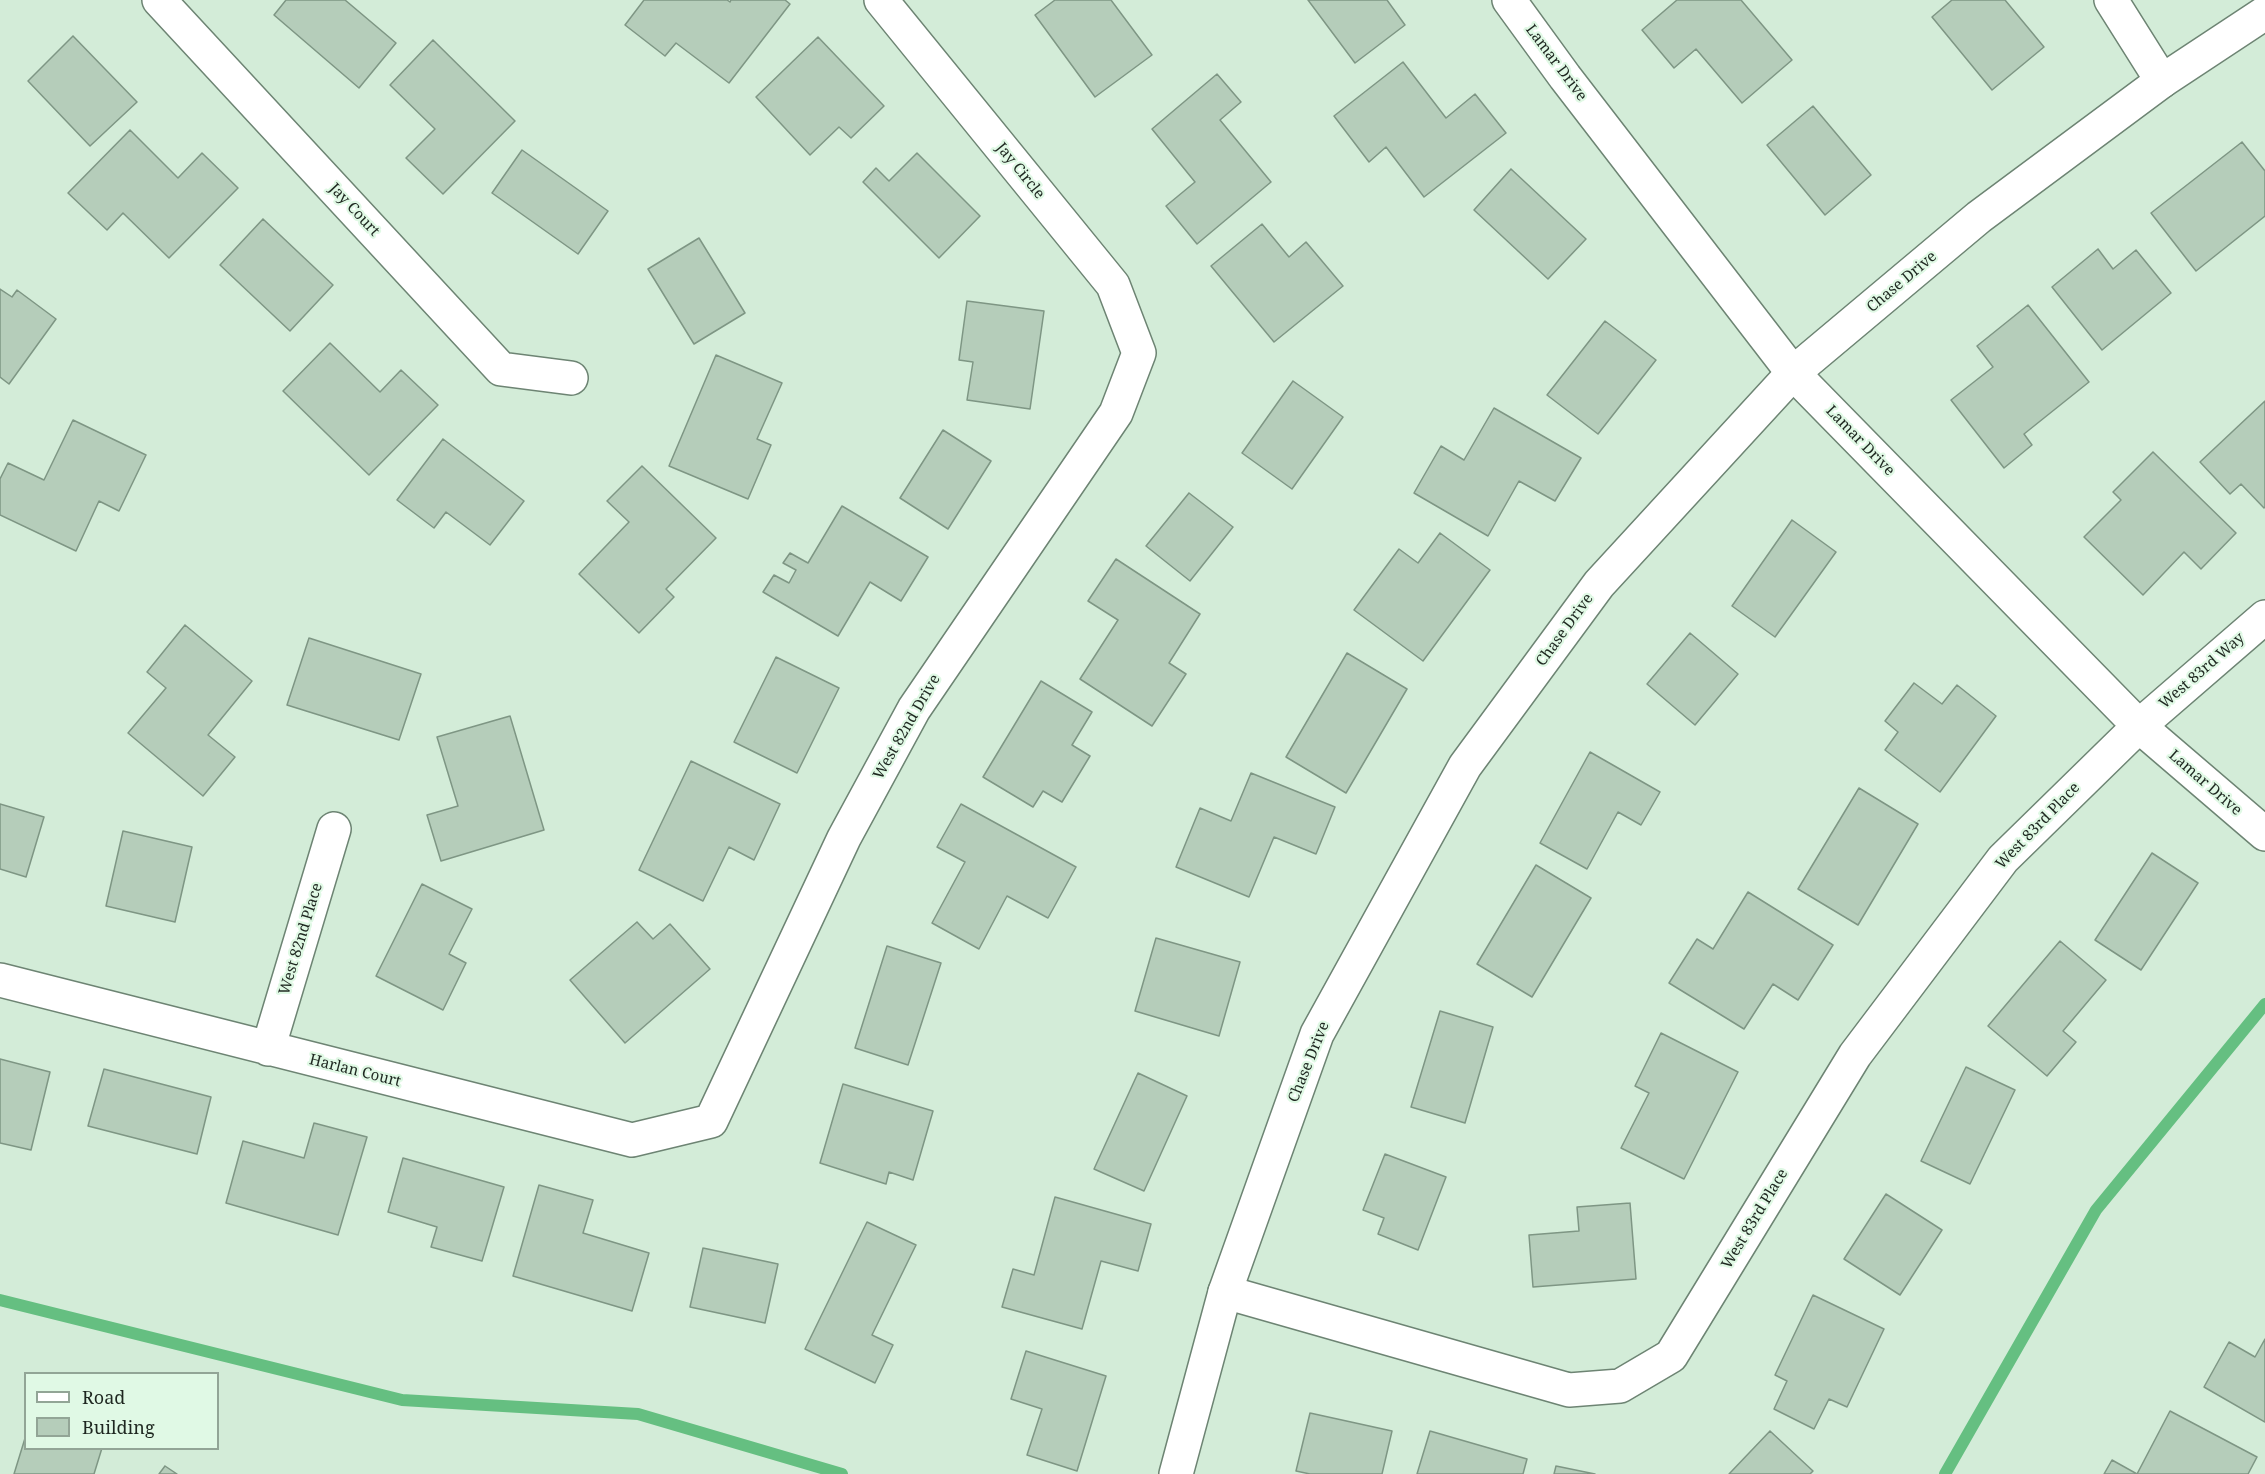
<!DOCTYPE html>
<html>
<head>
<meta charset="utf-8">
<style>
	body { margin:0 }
	#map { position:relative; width:2265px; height:1474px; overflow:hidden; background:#d3ecd8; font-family:"Noto Serif",serif }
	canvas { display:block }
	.legend { position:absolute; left:24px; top:1372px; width:195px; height:78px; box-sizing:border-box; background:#e0f9e5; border:2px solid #92a596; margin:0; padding:8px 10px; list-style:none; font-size:18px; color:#1e2720 }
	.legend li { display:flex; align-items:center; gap:12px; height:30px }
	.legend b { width:30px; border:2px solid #92a596 }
</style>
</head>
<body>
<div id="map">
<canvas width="2265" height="1474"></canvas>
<ul class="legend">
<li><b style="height:8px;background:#fff"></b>Road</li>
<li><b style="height:16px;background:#b5cdba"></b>Building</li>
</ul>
</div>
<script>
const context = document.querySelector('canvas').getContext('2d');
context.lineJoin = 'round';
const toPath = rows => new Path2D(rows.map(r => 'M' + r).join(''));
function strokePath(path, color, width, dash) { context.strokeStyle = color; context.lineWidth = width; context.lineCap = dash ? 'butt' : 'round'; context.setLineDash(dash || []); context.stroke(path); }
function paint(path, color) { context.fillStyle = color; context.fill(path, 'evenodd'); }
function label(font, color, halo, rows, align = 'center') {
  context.font = font + ' "Noto Serif",serif'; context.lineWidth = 4.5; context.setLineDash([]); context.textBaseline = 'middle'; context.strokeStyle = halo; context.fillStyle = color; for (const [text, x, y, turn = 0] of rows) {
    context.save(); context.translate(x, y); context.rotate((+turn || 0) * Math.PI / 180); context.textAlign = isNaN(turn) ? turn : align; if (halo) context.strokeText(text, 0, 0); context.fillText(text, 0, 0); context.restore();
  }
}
strokePath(toPath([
	[0,1300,402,1400,638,1414,842,1474],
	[1945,1474,2096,1210,2265,1004]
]), '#65bf81', 12);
const building = toPath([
	[286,0,345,0,396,43,359,88,274,15,286,0],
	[644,0,727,0,730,2,731,0,785,0,790,4,729,83,676,43,665,56,625,25,644,0],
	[1055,0,1111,0,1152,55,1095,97,1035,15,1055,0],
	[1308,0,1387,0,1405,25,1355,63,1308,0],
	[1677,0,1741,0,1792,60,1742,103,1696,49,1674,68,1642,30,1677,0],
	[1952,0,2005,0,2044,47,1992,90,1932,17,1952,0],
	[73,36,137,102,90,146,28,81,73,36],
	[818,37,884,106,851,138,839,127,810,155,756,97,818,37],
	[433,40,515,121,443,194,406,158,435,129,390,85,433,40],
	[1403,62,1446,118,1475,94,1506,133,1424,197,1386,147,1369,162,1334,116,1403,62],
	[1217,74,1241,102,1220,120,1271,182,1197,244,1166,206,1195,182,1152,129,1217,74],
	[1813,106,1871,175,1825,215,1767,145,1813,106],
	[130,130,178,178,202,153,238,188,169,258,123,213,107,230,68,193,130,130],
	[2242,142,2265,171,2265,216,2196,271,2151,213,2242,142],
	[522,150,608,211,578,254,492,193,522,150],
	[917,153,980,216,939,258,863,182,876,168,889,181,917,153],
	[1511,169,1586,239,1548,279,1474,210,1511,169],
	[263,219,333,285,290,331,220,265,263,219],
	[1262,224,1289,257,1306,242,1343,286,1274,342,1211,266,1262,224],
	[699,238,745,313,694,344,648,269,699,238],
	[2098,249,2113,269,2136,250,2171,293,2102,350,2052,287,2098,249],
	[0,289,12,297,17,290,56,319,9,384,0,377,0,289],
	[967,301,1044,311,1030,409,967,400,973,362,959,360,967,301],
	[2028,305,2089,382,2024,434,2032,445,2004,468,1951,400,1993,367,1977,346,2028,305],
	[1605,321,1656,360,1598,434,1547,395,1605,321],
	[330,343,380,392,401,370,438,405,369,475,283,391,330,343],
	[716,355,782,383,757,439,771,445,748,499,669,466,716,355],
	[1293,381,1343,417,1292,489,1242,453,1293,381],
	[2265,401,2265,507,2264,508,2241,484,2230,494,2200,462,2265,401],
	[1494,408,1581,458,1555,501,1519,481,1488,536,1414,493,1441,446,1464,460,1494,408],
	[73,420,146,455,119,511,99,501,76,551,0,515,0,479,8,463,44,480,73,420],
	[943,430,991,461,948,529,900,498,943,430],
	[443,439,524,501,490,545,446,512,434,528,397,500,443,439],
	[2153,452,2236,533,2201,569,2184,552,2143,595,2084,537,2121,500,2113,492,2153,452],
	[642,466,716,538,666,589,674,597,639,633,579,574,629,522,607,501,642,466],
	[1189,493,1233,527,1190,581,1146,546,1189,493],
	[842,506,928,557,901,601,870,582,838,636,763,592,774,575,789,583,796,570,783,563,790,553,808,563,842,506],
	[1792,520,1836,552,1775,637,1732,606,1792,520],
	[1440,533,1490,570,1423,661,1354,610,1399,549,1418,563,1440,533],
	[1116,559,1200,614,1169,663,1186,674,1152,726,1080,679,1118,620,1088,601,1116,559],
	[185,625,252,681,208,735,235,757,203,796,128,733,166,688,147,672,185,625],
	[1690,633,1738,674,1695,725,1647,684,1690,633],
	[309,638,421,674,399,740,287,705,309,638],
	[1347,653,1407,689,1346,793,1286,757,1347,653],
	[776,657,839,688,797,773,734,742,776,657],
	[1041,681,1092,712,1072,745,1090,756,1062,802,1043,791,1033,807,983,777,1041,681],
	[1914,683,1942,704,1957,685,1996,716,1940,792,1885,750,1898,732,1885,721,1914,683],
	[510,716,544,830,441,861,427,815,458,806,437,737,510,716],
	[1590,752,1660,792,1641,825,1618,812,1587,869,1540,843,1590,752],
	[691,761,780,804,754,860,729,847,703,901,639,870,691,761],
	[1251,773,1335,807,1316,854,1274,837,1249,897,1176,867,1200,808,1231,821,1251,773],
	[1859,788,1918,824,1858,925,1798,889,1859,788],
	[0,804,44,817,26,877,0,869,0,804],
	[961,804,1076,867,1048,918,1007,896,979,949,932,923,965,862,937,847,961,804],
	[123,831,192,847,175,922,106,906,123,831],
	[2152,853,2198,883,2141,970,2095,940,2152,853],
	[1536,865,1591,898,1532,997,1477,964,1536,865],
	[422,884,472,909,449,954,466,963,443,1010,376,976,422,884],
	[1748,892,1833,945,1798,1000,1773,984,1744,1029,1669,983,1697,939,1713,949,1748,892],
	[637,922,653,939,670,924,710,969,625,1043,570,980,637,922],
	[1156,938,1240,962,1219,1036,1135,1011,1156,938],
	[2060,941,2106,980,2063,1031,2076,1042,2047,1076,1988,1026,2060,941],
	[887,946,941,963,908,1065,855,1048,887,946],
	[1440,1011,1493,1027,1465,1123,1411,1107,1440,1011],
	[1661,1033,1738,1072,1684,1179,1621,1148,1649,1093,1635,1086,1661,1033],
	[0,1059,50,1072,31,1150,0,1143,0,1059],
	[1966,1067,2015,1090,1970,1184,1921,1161,1966,1067],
	[104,1069,211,1097,197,1154,88,1126,104,1069],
	[1138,1073,1187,1096,1144,1191,1094,1169,1138,1073],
	[843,1084,933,1111,913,1180,889,1172,886,1184,820,1163,843,1084],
	[314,1123,367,1137,338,1235,226,1203,243,1141,304,1158,314,1123],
	[1385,1154,1446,1177,1418,1250,1378,1234,1384,1218,1363,1210,1385,1154],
	[403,1158,504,1187,482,1261,431,1247,437,1227,388,1212,403,1158],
	[539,1185,593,1200,583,1233,649,1253,632,1311,513,1276,539,1185],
	[1886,1194,1942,1230,1900,1295,1844,1259,1886,1194],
	[1055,1197,1151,1224,1138,1271,1101,1261,1082,1329,1002,1307,1013,1269,1034,1275,1055,1197],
	[1630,1203,1636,1279,1533,1287,1529,1235,1579,1231,1577,1207,1630,1203],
	[867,1222,916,1245,872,1335,893,1345,875,1383,805,1349,867,1222],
	[703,1248,778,1264,765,1323,690,1307,703,1248],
	[1813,1295,1884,1329,1847,1407,1829,1399,1814,1429,1774,1409,1787,1381,1775,1375,1813,1295],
	[2265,1339,2265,1422,2204,1387,2229,1342,2255,1357,2265,1339],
	[1026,1351,1106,1376,1077,1471,1027,1455,1042,1409,1011,1399,1026,1351],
	[2170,1411,2257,1457,2248,1474,2104,1474,2112,1460,2137,1474,2170,1411],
	[1310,1413,1392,1431,1382,1474,1310,1474,1296,1471,1310,1413],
	[1430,1431,1527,1459,1523,1474,1417,1474,1430,1431],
	[1770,1431,1813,1471,1810,1474,1729,1474,1770,1431],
	[26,1435,26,1448,102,1448,94,1474,14,1474,26,1435],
	[165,1466,177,1474,159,1474,165,1466],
	[1556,1466,1595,1474,1554,1474,1556,1466]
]);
paint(building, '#b5cdba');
strokePath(building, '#7e9684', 1.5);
const street = toPath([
	[159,0,501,369,571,378],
	[1509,0,1565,77,1793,373,2139,726,2265,834],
	[2111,0,2162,81],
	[0,980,632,1140,711,1121,844,838,914,709,1116,413,1139,353,1113,285,881,0],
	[268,1049,334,829],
	[1225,1292,1569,1390,1620,1386,1671,1356,1855,1055,2003,859,2139,726,2265,617]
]);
const secondary = toPath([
	[1176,1474,1225,1292,1317,1034,1465,766,1599,584,1793,373,1979,217,2162,81,2265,13]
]);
strokePath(street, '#6d8473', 36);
strokePath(secondary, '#6d8473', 36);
strokePath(street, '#fff', 33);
strokePath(secondary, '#fff', 33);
label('15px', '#1e2720', '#e0f9e5', [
	["Lamar Drive",1556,63,53],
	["Jay Circle",1020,171,51],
	["Jay Court",354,210,47],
	["Chase Drive",1902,282,-40],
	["Lamar Drive",1860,441,46],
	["Chase Drive",1565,630,-54],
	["West 83rd Way",2202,671,-41],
	["West 82nd Drive",907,727,-60],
	["Lamar Drive",2205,783,41],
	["West 83rd Place",2038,826,-46],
	["West 82nd Place",301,939,-73],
	["Chase Drive",1309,1062,-68],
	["Harlan Court",355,1071,14],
	["West 83rd Place",1755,1219,-59]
]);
</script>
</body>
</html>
